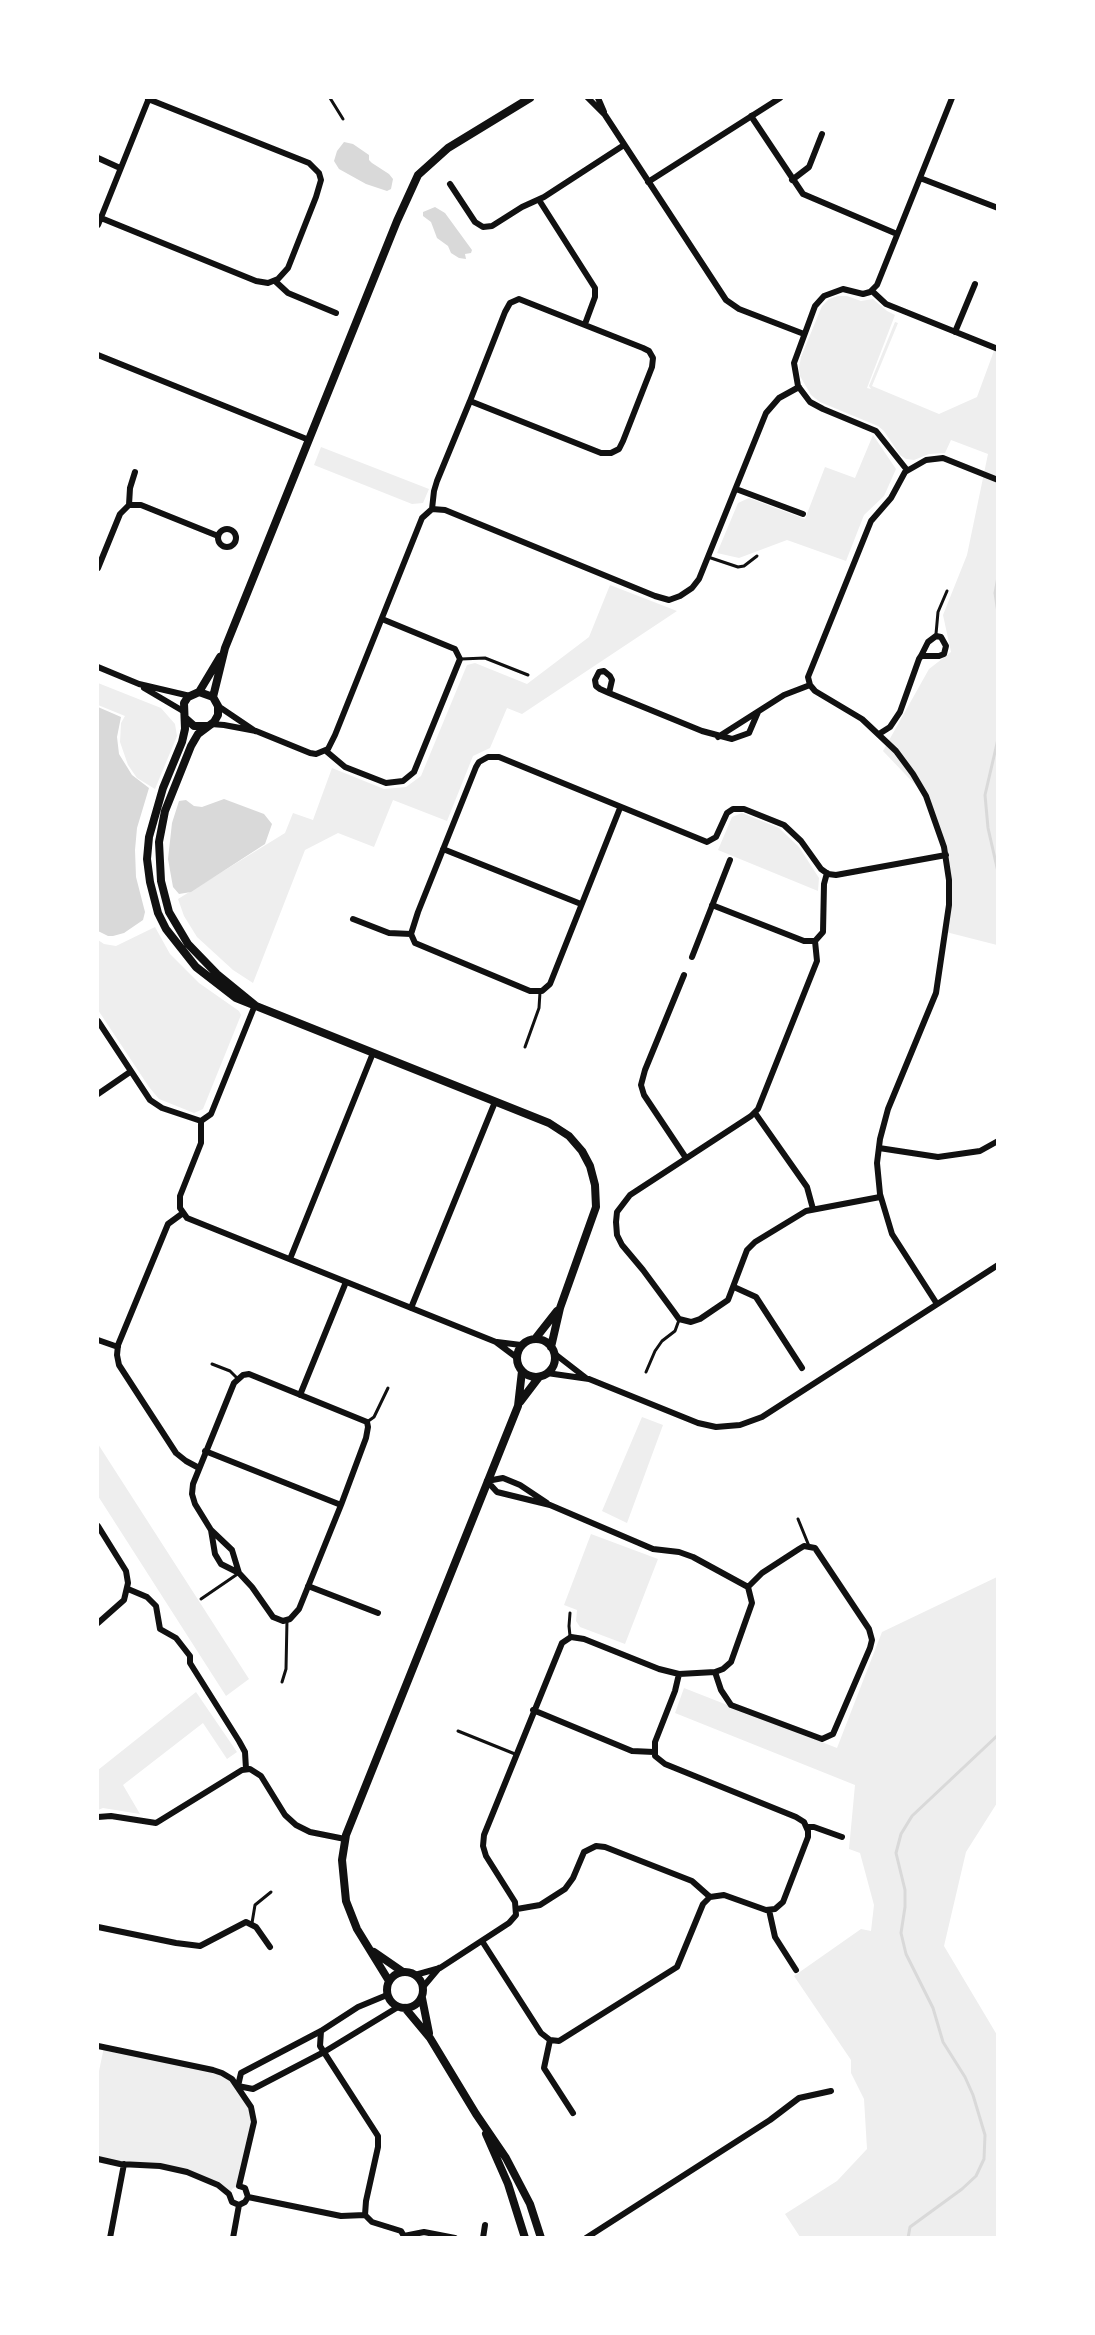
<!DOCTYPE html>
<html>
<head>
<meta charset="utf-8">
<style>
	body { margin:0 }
	#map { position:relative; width:1095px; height:2335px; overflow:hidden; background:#fff; font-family:"Exo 2",sans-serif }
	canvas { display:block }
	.frame { position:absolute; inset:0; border:99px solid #fff; pointer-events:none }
</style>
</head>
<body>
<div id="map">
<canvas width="1095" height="2335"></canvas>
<div class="frame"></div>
</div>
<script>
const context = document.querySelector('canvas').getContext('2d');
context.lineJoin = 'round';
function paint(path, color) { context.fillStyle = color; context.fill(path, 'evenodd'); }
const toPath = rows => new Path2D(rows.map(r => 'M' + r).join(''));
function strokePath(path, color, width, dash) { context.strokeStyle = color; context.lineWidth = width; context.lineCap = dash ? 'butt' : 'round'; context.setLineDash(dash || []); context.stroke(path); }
paint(toPath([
	[838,296,847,296,861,301,873,299,887,311,895,315,867,388,871,389,869,386,895,322,898,323,872,386,939,414,977,397,995,348,997,349,997,945,946,932,949,879,940,830,926,796,883,751,929,669,951,652,943,615,967,555,988,454,951,440,945,453,929,454,914,460,906,459,900,455,884,431,878,426,820,402,811,395,800,376,799,368,801,357,822,306,829,299],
	[873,435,896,469,884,496,864,515,846,561,787,540,739,558,717,553,738,503,749,498,805,519,825,467,855,478],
	[321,447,429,489,423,503,412,504,314,465],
	[610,585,677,611,522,714,507,708,490,748,473,756,447,821,393,800,374,847,338,833,305,850,253,983,233,970,197,937,184,916,178,899,285,833,293,813,313,820,332,768,384,789,406,787,421,776,467,665,475,663,527,684,589,637],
	[98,683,161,708,175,724,177,736,155,789,137,778,128,765,120,742,121,723,125,716,98,705],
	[742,813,779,828,799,847,819,878,818,891,718,850,732,817],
	[155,927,170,954,199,983,239,1011,241,1015,203,1109,194,1113,159,1099,149,1087,98,1010,98,940,104,944,116,946],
	[642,1417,663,1425,627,1523,602,1511],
	[98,1444,249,1679,226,1696,98,1496],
	[591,1534,658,1559,625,1644,580,1627,576,1621,577,1610,564,1605],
	[997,1577,997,1803,966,1852,944,1946,997,2035,997,2237,800,2237,785,2214,837,2181,867,2149,864,2099,851,2073,851,2060,794,1976,861,1929,871,1931,874,1905,860,1853,849,1849,855,1785,675,1713,684,1688,837,1748,882,1632],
	[196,1692,237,1752,227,1759,203,1723,123,1785,140,1814,103,1808,98,1810,98,1770],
	[104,2047,229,2077,254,2117,239,2186,233,2188,229,2194,191,2173,98,2159,98,2076]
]), '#eee');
paint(toPath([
	[344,142,353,144,369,155,369,160,372,163,389,174,393,179,391,189,387,191,366,184,339,169,334,161,337,151],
	[435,207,445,213,472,250,471,253,465,254,466,259,459,258,451,253,448,246,437,238,431,222,423,216,423,212],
	[98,707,121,717,117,737,119,754,132,775,149,788,137,828,135,850,136,877,145,912,143,920,124,933,113,936,108,936,98,931],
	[224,799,264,814,272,824,265,844,191,892,179,894,173,887,168,859,172,823,179,801,186,800,194,806,202,807]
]), '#d9d9d9');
strokePath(toPath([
	[998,577,995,593,998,613],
	[998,739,985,795,988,828,998,872],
	[908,2238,910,2227,962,2189,976,2176,984,2159,985,2135,973,2095,965,2077,943,2042,933,2008,906,1954,901,1933,905,1907,905,1890,896,1853,901,1834,912,1816,998,1735]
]), '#d9d9d9', 3);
strokePath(toPath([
	[330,98,343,119],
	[708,557,738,567,744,566,757,556],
	[936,634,938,612,947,591],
	[461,659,485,658,528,675],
	[525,1047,539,1008,540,992],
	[212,1364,230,1371,238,1379],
	[646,1372,655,1351,662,1341,675,1331,679,1320],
	[367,1422,374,1417,388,1388],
	[798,1519,809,1546],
	[201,1599,239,1573],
	[570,1613,569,1626,570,1636],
	[282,1682,286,1669,287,1620],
	[458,1731,515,1754],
	[252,1923,255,1905,271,1892]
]), '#111', 3);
strokePath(toPath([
	[588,98,605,115,726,300,739,309,804,334],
	[598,98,604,112],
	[751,116,803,194,897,234],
	[98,158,120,168],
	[920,178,998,208],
	[792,180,809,167,822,134],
	[648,182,780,98],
	[450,184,475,222,483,227,492,226,522,207,544,197,624,145],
	[539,200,595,288,595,297,585,324],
	[101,218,256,281,268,283,278,279,288,268,316,197,321,180,319,173,309,163,148,99],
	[98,225,149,98],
	[275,281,288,293,336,313],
	[872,291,886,304,998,349],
	[955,332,975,284],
	[98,355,309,440],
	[907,470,876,431,823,409,810,402,798,386,794,363,815,306,824,296,843,289,863,294,870,292,877,285,952,98],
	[736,489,803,514],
	[129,505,130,488,135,472],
	[432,509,434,491,437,481,470,401,601,453,611,453,619,449,623,441,652,367,653,358,649,351,643,348,519,299,510,303,505,312,470,401],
	'218 538a9 9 0 1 1 18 0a9 9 0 1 1-18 0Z',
	[98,568,120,514,129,505,141,505,218,536],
	[98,667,139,684,190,696],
	[144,688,183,711],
	[609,693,612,680,610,676,604,671,599,672,595,680,596,686,600,689,609,693,702,731,732,739,749,733,758,712],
	[218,706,255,731],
	[211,724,224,725,256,731,310,753,316,754,328,749,335,735,422,518,432,509,445,510,655,596,669,600,680,596,692,588,699,579,766,413,779,398,799,387],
	[879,734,890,727,900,712,919,659,921,656,928,642,936,636,941,637,946,646,944,654,939,656,921,656],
	[718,737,784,695,810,685],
	[326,751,345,767,386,783,403,781,414,772,460,659,455,649,450,647,382,619],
	[620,808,550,984,542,991,530,991,415,943,411,934,418,912,476,767,479,762,488,757,499,757,707,842,716,837,727,813,733,809,744,809,784,825,801,841,821,869,828,874,836,875,946,855],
	[443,849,581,904],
	[712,905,804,941,815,941,823,932,824,884,827,873],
	[353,919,389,933,411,934],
	[815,941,817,961,758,1109,751,1116,630,1195,617,1212,616,1222,617,1235,622,1245,643,1270,674,1312,679,1319,691,1322,700,1319,728,1300,747,1250,755,1242,806,1211,880,1197],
	[692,957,730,860],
	[684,975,645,1070,641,1085,644,1095,686,1158],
	[98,1021,150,1100,162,1108,201,1121,211,1114,255,1005],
	[98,1094,130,1072],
	[755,1113,807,1187,813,1209],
	[201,1121,201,1143,180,1196,180,1208,187,1218,496,1342,516,1357],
	[879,1148,938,1157,980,1151,998,1141],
	[183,1213,168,1224,118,1345,117,1355,119,1365,176,1453,186,1461,199,1468],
	[290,1259,373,1053],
	[734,1287,756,1297,802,1368],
	[937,1304,892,1234,880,1194,877,1163,880,1139,888,1109,936,993,949,905,949,880,944,847,926,796,913,774,896,751,862,719,815,691,810,685,808,677,871,521,891,498,905,472,926,460,943,458,998,480],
	[411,1308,495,1102],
	[98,1340,118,1347],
	[497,1342,521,1345],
	[555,1354,586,1378],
	[547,1373,589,1379,698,1423,716,1427,740,1425,762,1417,998,1265],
	[300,1395,346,1282],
	[205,1451,341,1505],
	[487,1481,503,1478,520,1485,547,1503],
	[98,1526,126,1571,128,1583,124,1600,98,1623],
	[211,1530,215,1554,221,1564,239,1573,252,1587,273,1617,283,1621,290,1619,299,1609,341,1505,366,1438,368,1427,367,1422,249,1374,243,1375,234,1383,193,1484,192,1494,195,1504,211,1530,232,1550,239,1573],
	[308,1586,378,1613],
	[128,1589,147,1597,156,1606,160,1629,176,1638,190,1656,190,1663,239,1741,245,1752,246,1769],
	[715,1672,721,1690,731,1705,822,1739,833,1734,870,1648,872,1640,869,1629,815,1548,804,1546,799,1549,762,1573,748,1587],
	[533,1710,632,1751,654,1752],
	[98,1817,111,1816,156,1823,242,1770,250,1769,261,1776,285,1815,296,1825,310,1832,345,1839],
	[807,1827,814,1827,842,1837],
	[517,1909,540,1905,565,1889,573,1878,584,1852,596,1846,605,1847,692,1881,710,1897],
	[769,1910,775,1937,796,1970],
	[98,1927,176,1943,200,1946,246,1922,256,1927,270,1947],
	[482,1941,541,2033,550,2040,559,2041,677,1967,703,1904,710,1897,724,1895,766,1910,775,1909,783,1902,808,1837,808,1831,804,1822,796,1817,665,1764,655,1756,655,1742,675,1691,679,1674],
	[415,1975,440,1968,509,1923,516,1915,515,1902,486,1856,483,1846,484,1835,562,1643,571,1637,584,1639,659,1669,679,1674,715,1672,723,1669,731,1662,752,1603,748,1587,693,1557,679,1552,653,1549,550,1505,497,1492,487,1481],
	[423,1987,439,1968],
	[387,1995,358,2007,321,2031,241,2073,238,2086,253,2089,324,2052,398,2007],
	[321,2031,320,2046,378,2136,378,2147,366,2201,365,2215,372,2222,401,2231,405,2238],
	[550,2040,544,2068,573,2113],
	[98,2046,213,2070,222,2073,232,2079,251,2107,254,2122,239,2186],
	[98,2159,120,2164,160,2166,187,2172,218,2185,229,2194,232,2202,239,2205,245,2202,248,2197,245,2188,239,2186],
	[248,2197,341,2216,365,2215],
	[404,2236,424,2232,455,2238],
	[110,2238,124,2164],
	[233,2238,239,2205],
	[483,2238,485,2225],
	[586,2238,770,2120,799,2098,831,2091]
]), '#111', 6);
strokePath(toPath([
	[199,692,220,657],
	[213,697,225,648,397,221,418,175,448,148,530,98],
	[185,718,194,726,207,726],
	[255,1005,217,974,188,944,169,912,161,881,159,842,165,811,191,746,198,734,214,722,218,715,218,706,213,697,199,692,188,697,184,703,185,729,182,742,163,788,149,837,147,859,150,882,158,913,166,929,196,967,236,998,549,1123,569,1136,582,1151,590,1166,595,1185,596,1207,560,1308,551,1347],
	'517 1358a19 19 0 1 1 38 0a19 19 0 1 1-38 0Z',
	[535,1339,557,1311],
	[520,1402,539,1377],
	[374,1952,403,1972],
	'387 1990a18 18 0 1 1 36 0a18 18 0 1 1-36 0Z',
	[389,1981,357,1929,346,1901,342,1860,346,1835,518,1406,522,1371],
	[422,1998,429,2033],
	[405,2008,430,2038,476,2114,506,2158,530,2204,541,2238],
	[486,2134,508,2184,525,2238]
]), '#111', 8);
</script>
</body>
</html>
